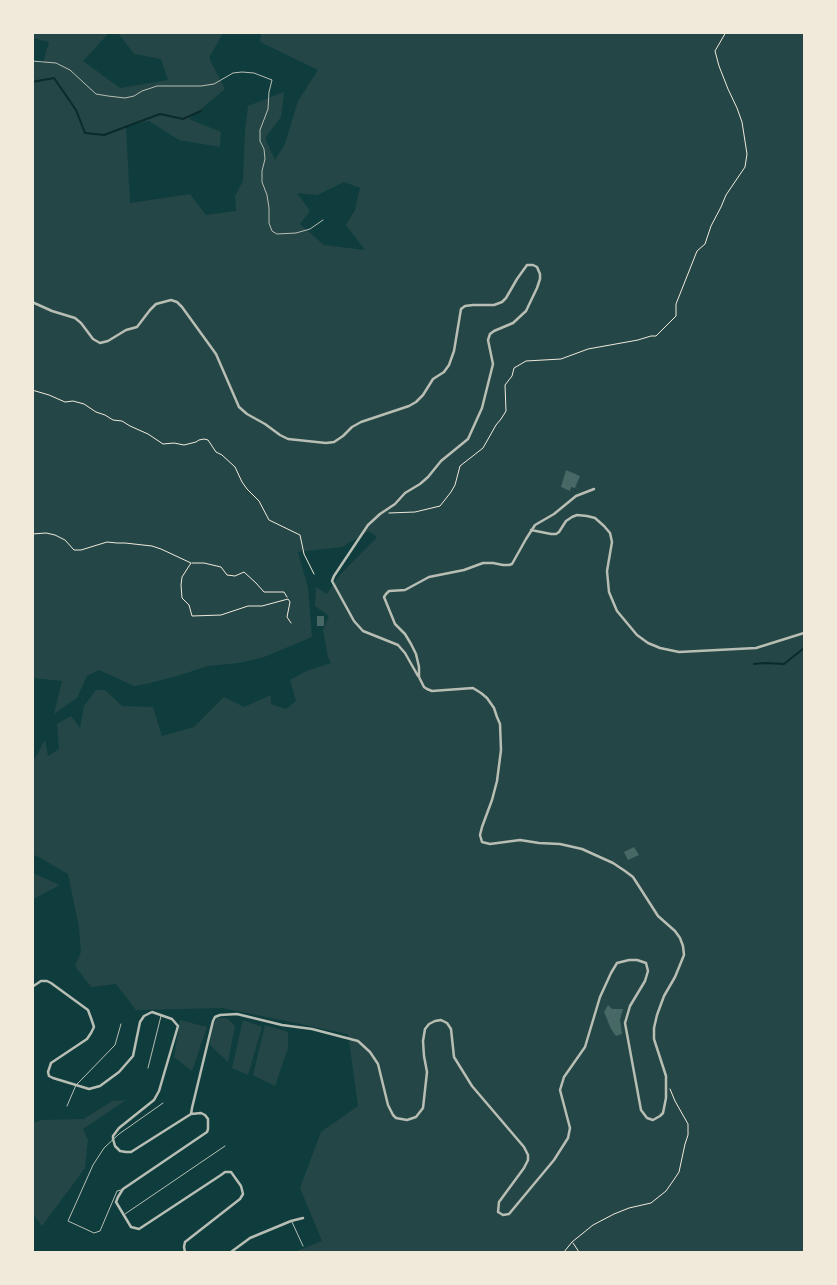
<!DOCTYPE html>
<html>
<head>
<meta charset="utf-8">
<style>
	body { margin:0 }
	#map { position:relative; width:837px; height:1285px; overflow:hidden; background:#0f3d3e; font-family:Signika,sans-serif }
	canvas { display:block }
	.frame { position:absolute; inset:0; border:34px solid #f1e9da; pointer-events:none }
</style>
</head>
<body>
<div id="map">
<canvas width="837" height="1285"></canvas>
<div class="frame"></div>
</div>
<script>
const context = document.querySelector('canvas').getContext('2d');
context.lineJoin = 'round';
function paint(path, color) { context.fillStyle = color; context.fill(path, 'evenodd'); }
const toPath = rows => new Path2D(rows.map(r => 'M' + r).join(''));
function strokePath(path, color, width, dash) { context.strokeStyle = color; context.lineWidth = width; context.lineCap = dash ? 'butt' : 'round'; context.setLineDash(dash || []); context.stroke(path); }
paint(toPath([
	[33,33,109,33,83,61,120,88,168,80,161,59,134,54,118,33,223,33,209,58,225,89,189,119,221,132,220,147,179,140,149,121,126,126,130,203,190,194,206,215,236,211,235,196,243,181,245,132,248,106,284,92,281,117,265,138,275,160,285,144,298,101,318,70,260,42,261,33,804,33,804,1252,294,1252,322,1241,300,1188,321,1132,358,1106,348,1034,223,1008,136,1010,116,984,91,987,75,966,81,952,79,927,68,874,37,856,33,855,33,762,45,740,48,756,59,749,57,724,71,716,80,728,84,706,96,690,105,690,122,706,153,707,162,736,194,727,224,697,244,707,271,695,271,704,286,709,296,701,290,680,306,671,331,663,328,657,323,630,329,616,315,606,316,587,327,594,337,578,377,537,369,531,342,547,298,552,308,588,312,637,264,657,239,663,208,666,177,676,146,684,134,686,99,670,87,676,77,698,54,714,62,681,32,678,32,61,43,63,49,42,33,38],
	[344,182,360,188,355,210,346,225,365,250,324,245,300,224,310,211,297,193,317,195],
	[33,873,60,885,33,899],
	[217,1018,227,1018,235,1026,228,1062,210,1045,212,1025],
	[180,1020,207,1027,192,1071,174,1057],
	[243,1020,262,1027,248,1075,232,1068],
	[265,1025,288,1032,288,1048,275,1086,253,1075],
	[126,1100,83,1129,88,1140,85,1168,42,1226,33,1214,33,1123,41,1120,84,1119,112,1101]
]), '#244646');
strokePath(toPath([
	[32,82,54,78,76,110,85,133,104,135,160,114,183,119,201,111],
	[754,664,765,663,784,664,804,648]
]), '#0a2a2b', 2);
paint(toPath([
	[566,470,580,476,575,488,571,487,570,491,561,487],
	[317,616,324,616,324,626,317,626],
	[634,847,639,855,628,860,624,852],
	[608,1005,612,1009,623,1009,620,1020,622,1034,616,1036,611,1029,604,1012]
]), '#486865');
strokePath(toPath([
	[32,390,49,395,65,402,73,401,84,404,96,412,105,415,113,420,122,421,130,426,148,434,163,444,174,443,184,445,196,442,199,440,204,439,208,440,216,452,222,455,235,467,242,482,247,489,259,501,269,520,300,535,304,554,314,574],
	[389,513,415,512,440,506,451,492,455,485,460,466,483,448,496,425,501,419,506,411,505,385,512,376,514,368,526,361,561,359,588,349,638,340,651,336,656,336,676,316,676,304,697,251,705,244,711,226,721,207,726,195,745,167,747,154,742,122,737,108,728,89,719,66,715,51,726,32],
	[32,534,46,533,55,535,65,540,74,550,81,550,107,542,117,543,125,543,152,546,161,549,191,563,182,577,181,585,182,598,189,605,192,616,221,615,248,606,262,606,288,599,290,602,287,617,291,623],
	[192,563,204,563,221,567,227,575,235,576,244,572,256,583,264,592,284,592,287,597],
	[573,1243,579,1252],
	[564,1252,572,1242,593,1225,614,1214,629,1208,651,1203,666,1191,673,1181,679,1172,685,1144,688,1135,688,1124,675,1101,670,1089]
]), '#f1e9da', 1);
strokePath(toPath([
	[32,61,56,63,70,70,96,94,108,96,125,98,134,96,142,91,157,86,201,86,214,84,233,73,242,72,254,73,272,80,269,92,268,109,260,130,260,141,264,149,265,159,262,171,262,182,267,195,269,208,269,223,272,231,277,234,296,233,310,229,323,220],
	[148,1068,161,1016],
	[67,1106,76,1085,82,1079,115,1045,121,1024],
	[121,1190,117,1191,100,1231,94,1233,68,1221,93,1165,104,1148,119,1134,163,1103],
	[125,1214,225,1146],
	[292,1222,303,1246]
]), '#b8beb3', 1);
strokePath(toPath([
	[32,302,52,311,75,318,81,323,93,339,100,343,108,341,126,330,137,327,150,310,156,304,171,300,177,302,182,307,216,354,239,407,247,414,265,424,280,435,288,439,326,443,334,442,343,436,352,427,361,422,409,406,416,402,423,395,433,379,444,372,449,365,454,351,461,309,465,306,473,305,494,305,502,302,506,298,517,279,527,265,533,265,537,267,540,274,540,279,537,288,526,311,513,323,494,331,490,334,488,340,493,364,482,408,468,439,441,461,428,477,420,484,405,493,395,504,380,514,368,525,334,576,332,581,354,621,363,631,398,645,405,653,418,676],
	[531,530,551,534,556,534,559,532,566,521,572,517,577,515,587,516,595,518,604,526,610,533,612,542,607,571,609,592,614,604,617,611,637,635,648,643,660,648,679,652,756,648,804,633],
	[32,987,41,981,47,981,51,983,88,1010,91,1018,94,1027,91,1033,87,1039,51,1063,48,1072,49,1076,53,1078,76,1085,89,1089,100,1086,119,1072,133,1056,140,1022,144,1016,152,1012,172,1019,178,1026,159,1091,154,1100,119,1128,113,1136,113,1139,115,1146,120,1151,126,1152,131,1152,191,1114,201,1113,205,1115,208,1119,208,1129,207,1132,123,1189,118,1197,116,1202,131,1227,139,1229,221,1175,225,1172,231,1172,241,1186,243,1194,240,1199,185,1242,184,1247,185,1252],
	[191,1114,192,1108,213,1021,215,1017,220,1015,237,1014,282,1025,312,1029,358,1041,370,1052,378,1064,388,1105,393,1115,396,1118,407,1120,416,1117,423,1108,427,1072,424,1056,423,1041,425,1029,429,1024,435,1021,441,1020,447,1023,451,1029,454,1057,472,1086,524,1147,528,1155,528,1160,524,1168,499,1202,498,1212,503,1215,509,1214,554,1160,568,1138,570,1128,560,1090,564,1077,585,1047,600,997,611,973,617,963,629,960,637,960,646,963,648,971,645,981,630,1006,625,1023,641,1110,647,1118,653,1120,660,1116,663,1113,666,1098,666,1076,654,1039,654,1028,657,1015,664,996,675,977,684,955,683,946,680,938,675,931,658,916,633,877,625,871,613,863,582,849,560,844,539,843,520,840,490,844,482,842,480,835,482,827,492,800,497,781,501,750,500,724,497,717,494,708,487,698,481,693,473,688,432,691,427,689,424,687,419,677,419,667,416,654,411,644,405,634,395,624,384,597,386,594,389,591,405,590,429,577,464,570,483,563,493,563,503,565,509,565,512,564,526,539,535,525,554,514,576,496,594,489],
	[231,1252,250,1238,291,1221,303,1218]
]), '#b8beb3', 2.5);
</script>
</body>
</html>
